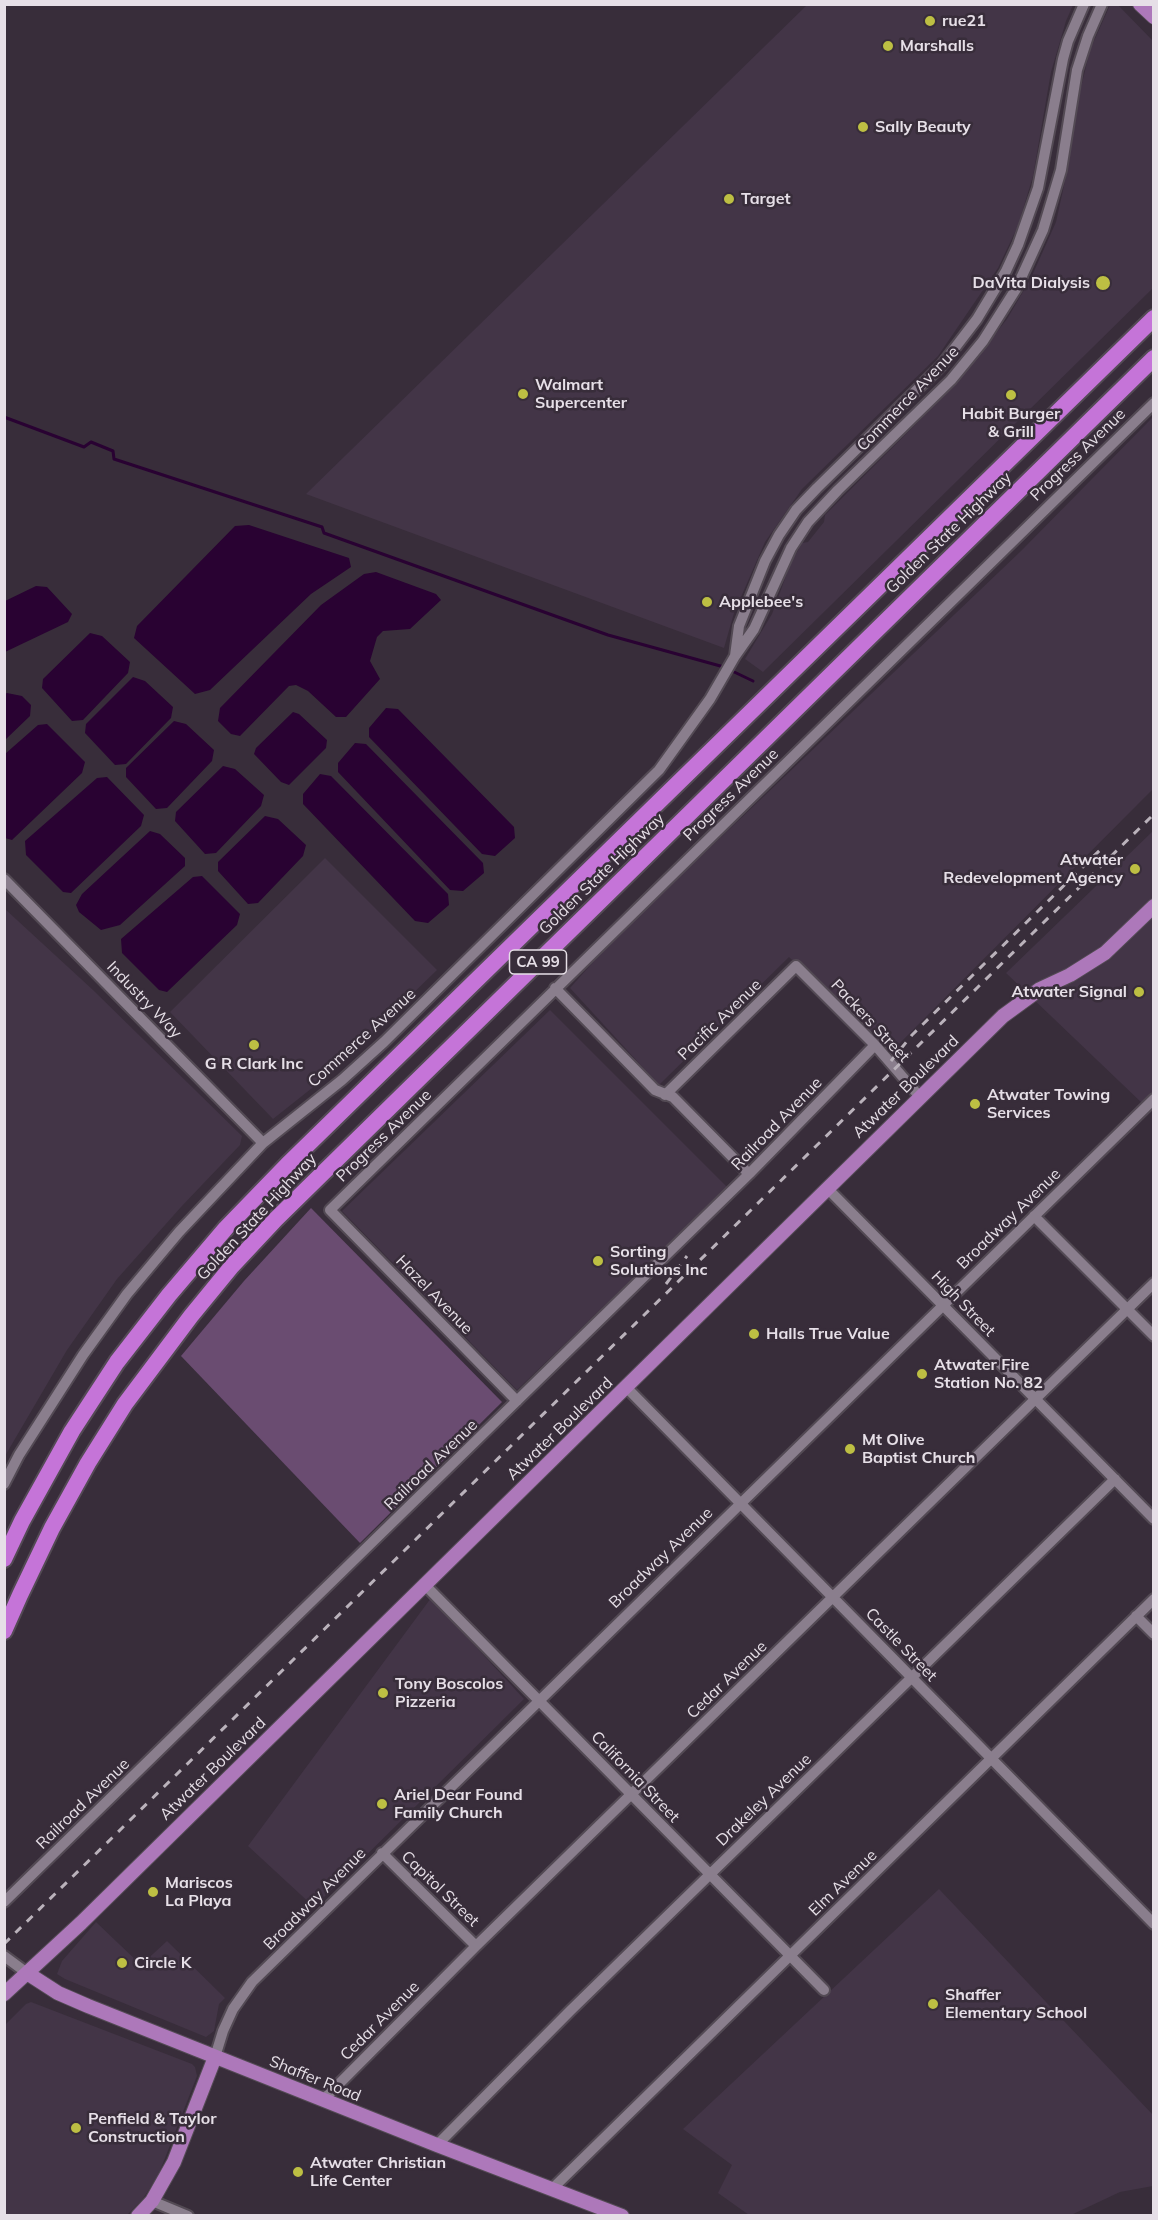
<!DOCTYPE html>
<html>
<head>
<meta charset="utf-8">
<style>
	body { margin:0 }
	#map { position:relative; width:1158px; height:2220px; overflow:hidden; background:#382d3a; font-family:Mulish,sans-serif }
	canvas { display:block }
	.frame { position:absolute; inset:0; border:6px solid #e6dfe7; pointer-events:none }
</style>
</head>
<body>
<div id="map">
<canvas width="1158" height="2220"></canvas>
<div class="frame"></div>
</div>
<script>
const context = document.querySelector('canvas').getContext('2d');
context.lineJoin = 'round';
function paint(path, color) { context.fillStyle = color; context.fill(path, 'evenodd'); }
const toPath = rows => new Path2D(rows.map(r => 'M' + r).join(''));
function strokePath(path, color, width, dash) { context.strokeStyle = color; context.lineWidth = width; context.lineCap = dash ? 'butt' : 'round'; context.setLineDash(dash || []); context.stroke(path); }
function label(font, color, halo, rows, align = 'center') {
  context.font = font + ' Mulish,sans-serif'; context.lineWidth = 5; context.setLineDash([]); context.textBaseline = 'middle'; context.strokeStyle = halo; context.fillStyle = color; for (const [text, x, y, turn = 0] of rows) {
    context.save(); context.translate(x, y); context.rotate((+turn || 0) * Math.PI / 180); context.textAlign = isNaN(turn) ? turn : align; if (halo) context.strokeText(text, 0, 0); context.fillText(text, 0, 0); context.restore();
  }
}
paint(toPath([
	[807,5,1073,5,1066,21,1051,72,1033,176,1018,226,998,268,938,356,802,489,765,542,734,613,724,648,306,494],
	[1110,5,1118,5,1153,41,1153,288,763,672,745,659,772,614,790,565,802,543,808,542,824,522,825,515,953,387,1007,319,1031,278,1056,222,1065,181,1077,104,1090,50],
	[1153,417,1153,789,889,1054,789,957,659,1085,570,988,610,943,1021,551],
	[1153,831,1153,1094,1143,1104,1006,973],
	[325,858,437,970,331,1073,273,1119,170,1012],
	[5,909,93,990,242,1136,240,1145,181,1207,117,1279,67,1350,5,1456],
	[550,1010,727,1187,517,1390,342,1211],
	[431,1598,524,1699,314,1907,248,1846],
	[939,1889,1153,2115,1153,2186,1120,2192,1071,2215,749,2215,718,2193,732,2165,683,2129],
	[96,1922,141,1965,167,1941,225,1998,219,2004,214,2031,206,2037,65,1979,57,1974,62,1961],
	[31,2002,192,2064,195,2067,197,2076,158,2176,142,2200,127,2215,5,2215,5,2025,26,2004]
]), '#433547');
paint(toPath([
	[311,1208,502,1402,360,1543,181,1356,244,1281]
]), '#6a4c71');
paint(toPath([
	[249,525,349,558,351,567,311,594,210,690,195,694,134,638,137,626,235,526],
	[376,572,436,594,441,600,410,629,383,631,377,637,370,661,380,679,346,717,336,717,308,691,296,685,289,686,240,736,231,734,218,721,220,708,321,605,364,574],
	[36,586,47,587,72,614,68,622,5,652,5,601],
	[90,633,102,636,130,662,128,673,83,720,72,721,42,688,43,679],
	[133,677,145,681,173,707,171,718,126,764,115,765,85,733,86,724],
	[7,693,22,696,31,705,30,716,5,740,5,694],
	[386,708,398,709,514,827,515,838,495,856,482,854,369,737,369,728],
	[293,712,299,714,327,740,326,748,289,785,281,782,254,754,256,748],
	[174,721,186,724,214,750,212,761,167,808,156,809,126,777,126,768],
	[47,724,85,762,82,773,12,840,5,838,5,754,38,725],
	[355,743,366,744,483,863,484,873,463,891,450,890,338,772,338,763],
	[223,766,235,769,264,795,261,806,216,853,205,854,175,821,176,812],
	[320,774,331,776,448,894,449,905,428,923,415,921,303,804,303,794],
	[107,777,144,815,141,826,71,893,63,892,26,855,25,841,97,778],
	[265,816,278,819,306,845,303,856,258,903,248,904,218,871,218,862],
	[150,831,160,834,185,858,185,866,120,925,101,930,79,912,76,905,82,894],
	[202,876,240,914,237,925,167,992,159,990,122,953,121,939,193,877]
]), '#290232');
strokePath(toPath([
	[4,417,84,447,91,442,113,451,114,459,322,527,324,533,608,635,724,667],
	[730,670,753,681]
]), '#290232', 3);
const minor = toPath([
	[735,656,739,626,765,561,779,535,796,510,817,488,941,366,977,319,1006,271,1018,245,1038,188,1063,59,1068,41,1084,4],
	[4,879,263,1143],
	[555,988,655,1090,673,1097,749,1174],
	[665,1095,796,966,875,1045,920,1097],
	[827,1188,1154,1519],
	[1034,1216,1154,1336],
	[626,1387,1154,1924],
	[517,1401,330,1210,1154,403],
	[4,1484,19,1455,83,1355,127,1294,179,1232,263,1143,342,1080,384,1042,659,770,710,699,735,656,754,629,791,548,808,522,838,490,951,380,983,341,1016,289,1043,230,1061,170,1077,70,1088,36,1102,4],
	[425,1585,824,1990],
	[1136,1616,1154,1634],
	[382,1853,476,1946],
	[4,1902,749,1174,875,1045],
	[4,1956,27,1973],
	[215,2057,223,2031,233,2009,252,1982,1154,1099],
	[323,2100,476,1946,1154,1283],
	[437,2145,570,2011,1115,1479],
	[553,2188,1154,1599],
	[152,2201,188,2216]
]);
const major = toPath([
	[1140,4,1154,17],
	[27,1973,58,1993,88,2006,437,2145,622,2216],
	[4,1994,81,1923,1003,1016,1040,989,1070,975,1105,953,1154,906],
	[138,2216,152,2201,174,2162,215,2057]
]);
const highway = toPath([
	[4,1559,22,1521,72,1431,117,1362,169,1295,226,1228,287,1165,1154,318],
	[4,1631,20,1595,52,1528,88,1463,125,1404,191,1316,232,1266,276,1219,1154,358]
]);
strokePath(minor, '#534a54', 14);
strokePath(major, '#534a54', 16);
strokePath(highway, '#534a54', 20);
strokePath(minor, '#8a7e8d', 10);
strokePath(major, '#ad78ba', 14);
strokePath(highway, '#c574d8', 16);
strokePath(toPath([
	[891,1061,912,1035,1100,850],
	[666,1284,687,1256],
	[4,1944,1154,814]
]), '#bab2bb', 3, [8, 8]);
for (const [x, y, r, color] of [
	[930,21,6,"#bdbf43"],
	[888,46,6,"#bdbf43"],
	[863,127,6,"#bdbf43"],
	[729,199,6,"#bdbf43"],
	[1103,283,8,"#bdbf43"],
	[523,394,6,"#bdbf43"],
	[1011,395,6,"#bdbf43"],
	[707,602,6,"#bdbf43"],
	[1135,869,6,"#bdbf43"],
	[1139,992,6,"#bdbf43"],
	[254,1045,6,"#bdbf43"],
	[975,1104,6,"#bdbf43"],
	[598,1261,6,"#bdbf43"],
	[754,1334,6,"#bdbf43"],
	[922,1374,6,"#bdbf43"],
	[850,1449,6,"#bdbf43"],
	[383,1693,6,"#bdbf43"],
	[382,1804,6,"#bdbf43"],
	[153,1892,6,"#bdbf43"],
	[122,1963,6,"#bdbf43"],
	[933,2004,6,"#bdbf43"],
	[76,2128,6,"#bdbf43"],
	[298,2172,6,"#bdbf43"]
]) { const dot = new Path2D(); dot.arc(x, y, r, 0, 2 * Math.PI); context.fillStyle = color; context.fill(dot); strokePath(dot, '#382d3a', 2); }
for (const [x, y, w] of [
	[538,962,57]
]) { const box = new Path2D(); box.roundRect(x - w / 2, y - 12, w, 24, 4.5); context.fillStyle = '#382d3a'; context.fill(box); strokePath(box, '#e6dfe7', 1.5); }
label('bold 15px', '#e6dfe7', null, [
	["CA 99",538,962]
]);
label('bold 16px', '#e6dfe7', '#382d3a', [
	["rue21",942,21],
	["Marshalls",900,46],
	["Sally Beauty",875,127],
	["Target",741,199],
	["DaVita Dialysis",1090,283,"right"],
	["Walmart",535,385],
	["Supercenter",535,403],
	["Habit Burger",1011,414,"center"],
	["& Grill",1011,432,"center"],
	["Applebee's",719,602],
	["Atwater",1123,860,"right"],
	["Redevelopment Agency",1123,878,"right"],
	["Atwater Signal",1127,992,"right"],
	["G R Clark Inc",254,1064,"center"],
	["Atwater Towing",987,1095],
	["Services",987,1113],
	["Sorting",610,1252],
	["Solutions Inc",610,1270],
	["Halls True Value",766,1334],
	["Atwater Fire",934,1365],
	["Station No. 82",934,1383],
	["Mt Olive",862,1440],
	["Baptist Church",862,1458],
	["Tony Boscolos",395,1684],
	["Pizzeria",395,1702],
	["Ariel Dear Found",394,1795],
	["Family Church",394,1813],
	["Mariscos",165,1883],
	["La Playa",165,1901],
	["Circle K",134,1963],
	["Shaffer",945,1995],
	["Elementary School",945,2013],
	["Penfield & Taylor",88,2119],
	["Construction",88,2137],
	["Atwater Christian",310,2163],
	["Life Center",310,2181]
], 'left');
label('16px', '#e6dfe7', '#382d3a', [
	["Commerce Avenue",908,399,-46],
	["Progress Avenue",1078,455,-44],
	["Golden State Highway",949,533,-44],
	["Progress Avenue",731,795,-44],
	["Golden State Highway",602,874,-44],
	["Industry Way",144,1000,46],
	["Pacific Avenue",720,1020,-44],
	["Packers Street",870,1021,47],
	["Commerce Avenue",362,1038,-42],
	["Atwater Boulevard",906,1087,-44],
	["Railroad Avenue",777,1124,-46],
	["Progress Avenue",384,1136,-44],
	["Golden State Highway",257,1217,-47],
	["Broadway Avenue",1009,1219,-44],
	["Hazel Avenue",434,1295,46],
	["High Street",963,1304,46],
	["Atwater Boulevard",560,1429,-44],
	["Railroad Avenue",431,1465,-44],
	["Broadway Avenue",661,1558,-44],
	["Castle Street",901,1645,46],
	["Cedar Avenue",727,1680,-44],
	["Atwater Boulevard",213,1769,-44],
	["California Street",635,1777,46],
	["Drakeley Avenue",764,1800,-44],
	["Railroad Avenue",83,1804,-44],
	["Elm Avenue",843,1883,-44],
	["Capitol Street",440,1889,44],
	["Broadway Avenue",315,1899,-45],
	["Cedar Avenue",380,2021,-45],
	["Shaffer Road",315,2079,22]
]);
</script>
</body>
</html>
